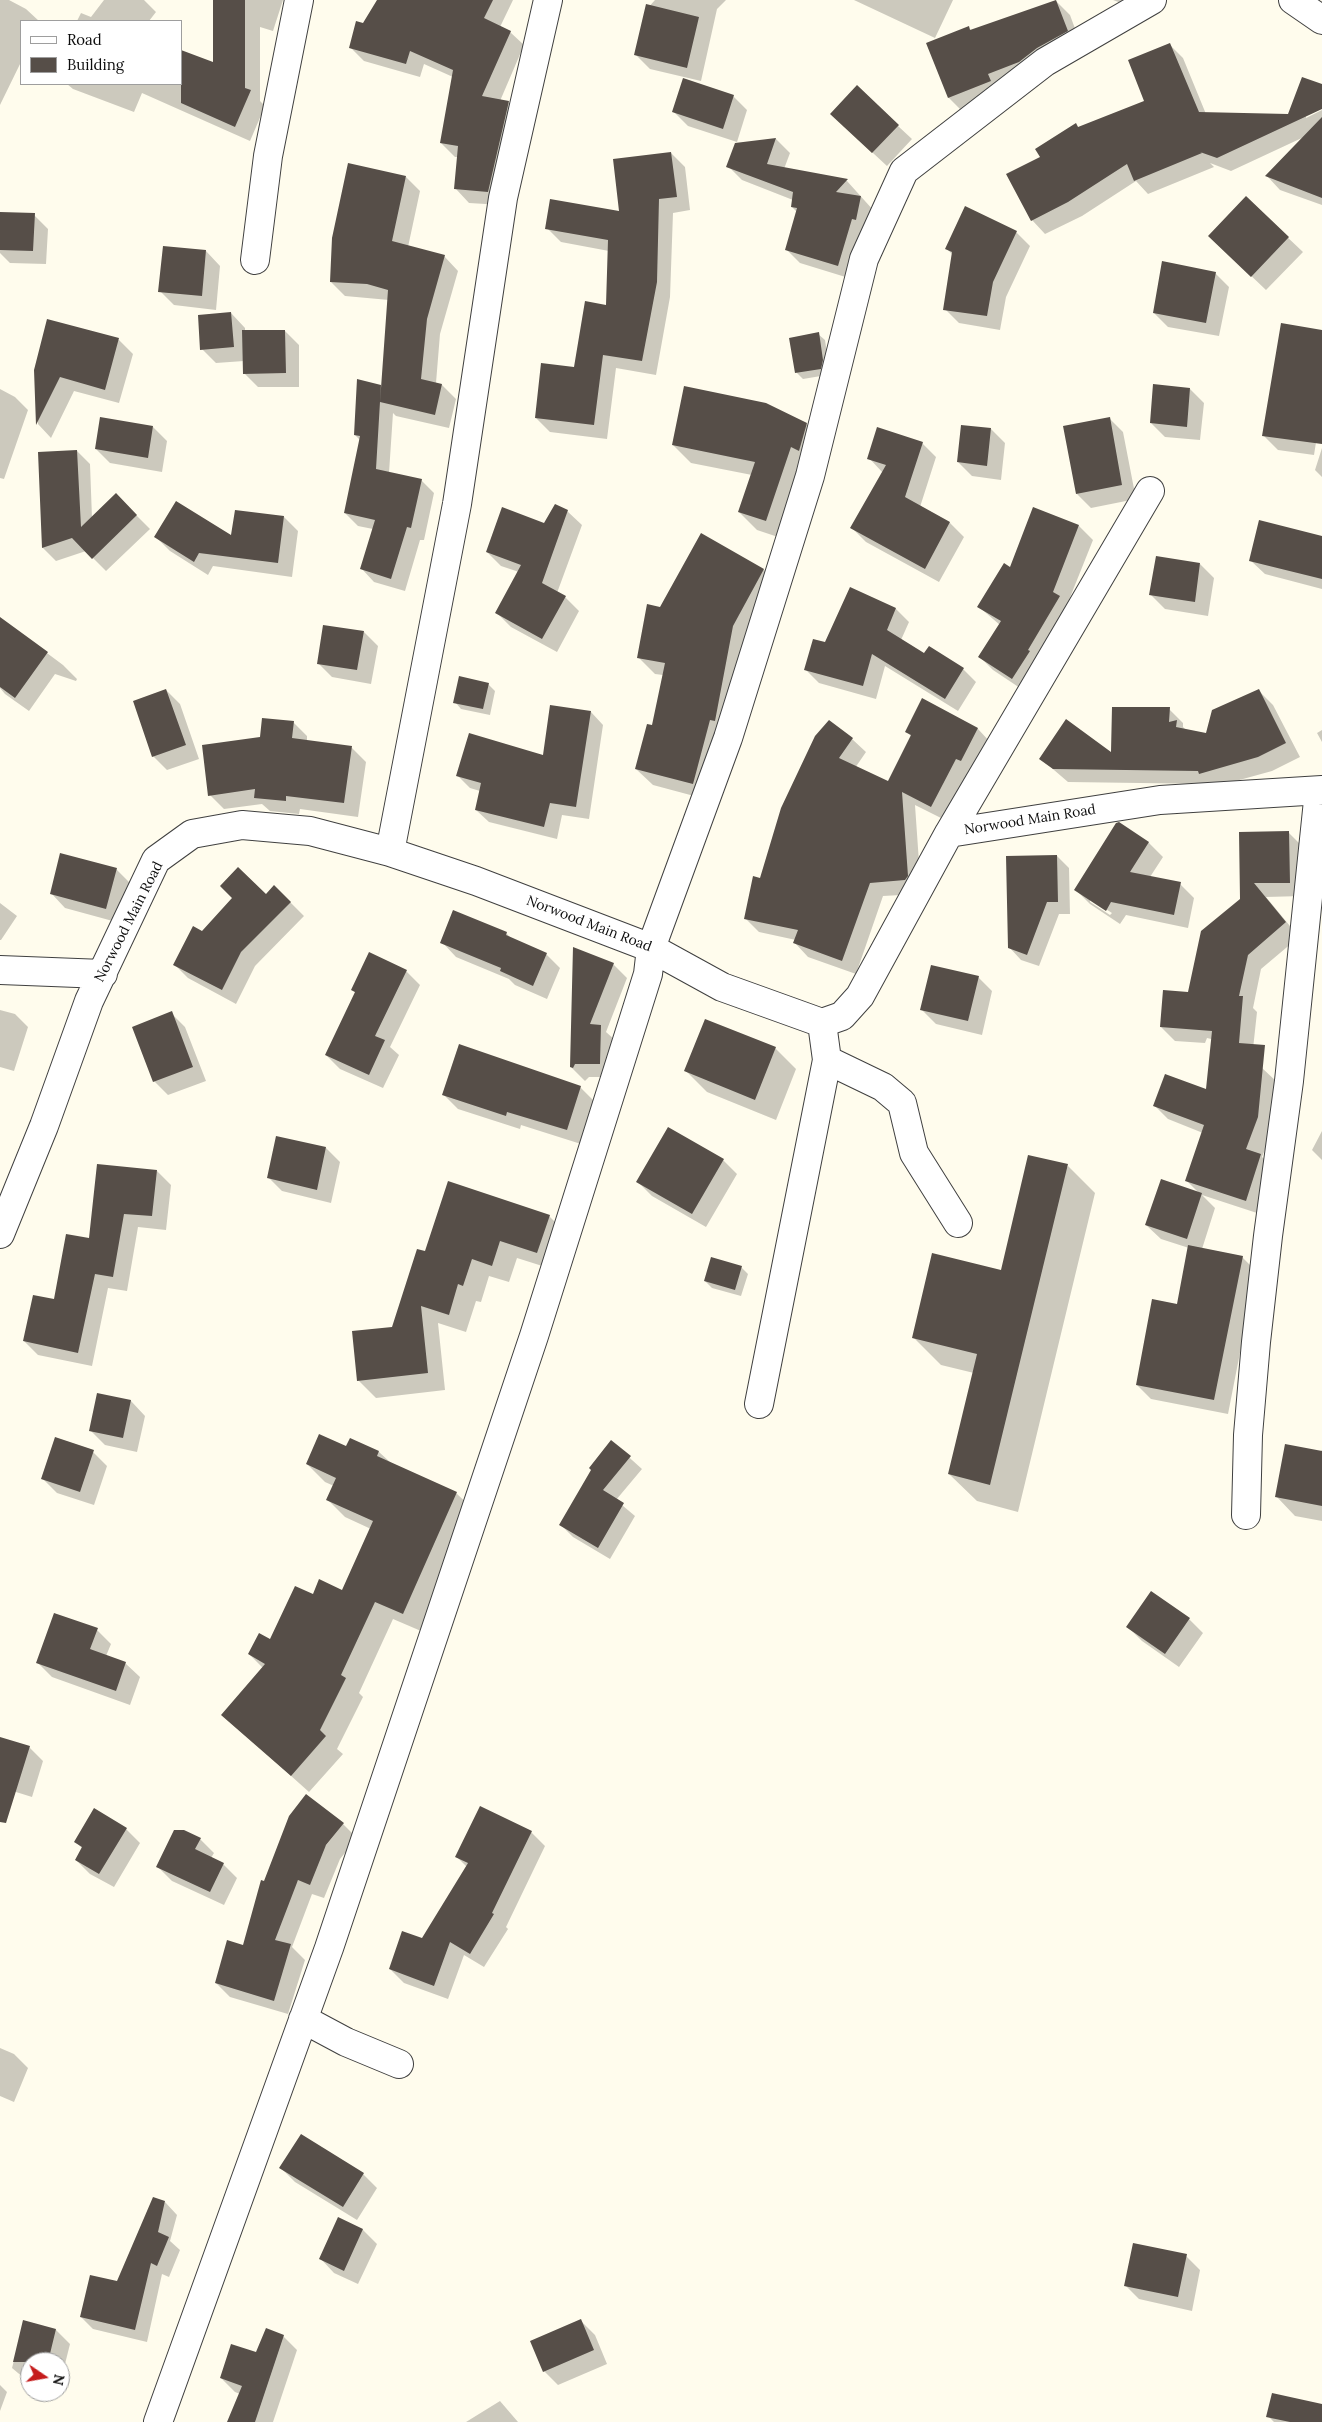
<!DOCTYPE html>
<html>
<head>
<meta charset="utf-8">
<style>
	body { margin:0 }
	#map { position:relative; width:1322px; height:2422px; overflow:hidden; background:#fffced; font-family:Lora,serif }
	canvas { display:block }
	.legend { position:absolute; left:20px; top:20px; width:162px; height:65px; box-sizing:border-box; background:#fff; border:1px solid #9e9e9e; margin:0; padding:6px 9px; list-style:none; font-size:15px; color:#0d0d0d }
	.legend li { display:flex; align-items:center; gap:10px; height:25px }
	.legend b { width:25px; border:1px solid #9e9e9e }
	.north { position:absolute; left:20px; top:2352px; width:50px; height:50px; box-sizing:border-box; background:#fff; border:1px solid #9e9e9e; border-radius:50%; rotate:102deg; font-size:14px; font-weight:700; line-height:20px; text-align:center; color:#0d0d0d }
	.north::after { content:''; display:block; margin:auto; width:18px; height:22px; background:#c51c1c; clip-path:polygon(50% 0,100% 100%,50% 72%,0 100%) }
</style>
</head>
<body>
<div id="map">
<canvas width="1322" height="2422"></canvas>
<ul class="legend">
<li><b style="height:6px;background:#fff"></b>Road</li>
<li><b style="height:14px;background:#564e48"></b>Building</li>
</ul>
<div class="north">N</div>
</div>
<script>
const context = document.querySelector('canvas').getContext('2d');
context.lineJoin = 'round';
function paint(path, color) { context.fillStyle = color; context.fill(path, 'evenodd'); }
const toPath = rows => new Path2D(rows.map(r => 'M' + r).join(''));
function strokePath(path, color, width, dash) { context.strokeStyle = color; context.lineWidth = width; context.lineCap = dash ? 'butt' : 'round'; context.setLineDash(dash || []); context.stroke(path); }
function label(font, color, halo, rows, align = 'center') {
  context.font = font + ' Lora,serif'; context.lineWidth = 5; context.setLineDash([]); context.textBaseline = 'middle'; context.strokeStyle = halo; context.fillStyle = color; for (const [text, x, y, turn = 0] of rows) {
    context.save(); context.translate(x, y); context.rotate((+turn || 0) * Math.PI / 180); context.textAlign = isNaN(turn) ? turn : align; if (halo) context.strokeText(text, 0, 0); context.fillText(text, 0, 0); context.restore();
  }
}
paint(toPath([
	[0,0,9,0,26,9,39,21,21,21,21,62,0,105],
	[104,0,144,0,156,12,149,21,77,21,81,13,91,17],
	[217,0,283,0,273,31,260,27,260,101,265,106,250,141,142,93,134,112,73,89,67,84,181,84,215,75],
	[379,0,513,0,500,27,510,32,524,45,500,101,508,102,522,116,502,205,469,203,456,189,459,157,455,157,441,143,453,77,424,64,420,77,364,61,350,47],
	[655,0,726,0,717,9,701,81,650,69,636,55,646,10],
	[854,0,953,0,935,38],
	[1113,0,1149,0,1124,4],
	[1056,1,1070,15,1081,45,963,112,949,98,927,44,968,27,972,31],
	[1169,44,1183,58,1206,114,1289,115,1322,85,1322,108,1306,115,1306,118,1322,110,1322,205,1280,190,1267,176,1304,137,1231,171,1210,163,1214,167,1148,194,1136,181,1082,216,1045,234,1032,220,1042,158,1076,125,1079,128,1146,102],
	[733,96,747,110,737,142,688,126,674,112],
	[898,126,912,139,887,166,846,128],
	[776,139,790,153,784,169,847,181,874,211,852,279,800,263,786,249,797,212,792,207,793,200,742,180,728,166,736,145],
	[671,153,685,167,690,210,673,213,670,297,656,375,616,368,607,439,550,432,536,418,575,368,608,306,609,251,561,242,547,228,621,212],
	[406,177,420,191,408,247,444,256,458,271,440,334,436,383,442,385,456,399,449,428,396,416,393,413,389,473,421,480,434,493,424,540,420,540,405,591,374,582,361,568,373,529,358,526,345,513,360,440,355,435,380,386,383,388,389,300,345,296,331,282],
	[1246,198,1303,252,1266,290,1224,250],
	[0,213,34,215,48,229,46,264,10,263,0,253],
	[1016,232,1030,246,1006,297,1000,330,959,323,945,309,953,255,946,248],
	[206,251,220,266,216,310,174,305,160,291],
	[1215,273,1229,287,1219,336,1168,327,1154,313],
	[231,313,245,328,245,332,285,331,299,345,299,387,258,387,244,373,244,361,216,363,202,349],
	[48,321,119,340,133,354,119,403,74,391,51,438,38,424,35,370],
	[1322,332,1322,404,1314,455,1278,450,1264,436],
	[818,334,825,340,829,367,827,375,803,379,796,372],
	[0,389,15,397,28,410,4,479,0,478],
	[1190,389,1204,403,1200,440,1165,437,1151,423],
	[1109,418,1123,432,1136,499,1091,508,1077,494],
	[806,424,825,442,784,539,757,530,739,512,752,475,691,463,673,445],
	[153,427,167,441,162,472,110,463,96,449],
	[991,429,1005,443,1001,480,972,476,958,462],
	[922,443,936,457,920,507,950,523,964,537,939,582,866,542,852,528,883,473,869,458],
	[1322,448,1322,477,1315,470],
	[77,451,90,464,92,518,116,495,150,529,106,571,86,551,56,561,43,548,39,453],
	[567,511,582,525,557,593,565,597,579,611,557,652,511,627,497,613,519,572,501,566,487,552,545,525],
	[284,517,298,531,292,577,213,566,208,575,170,551,156,537,232,537],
	[1079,526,1093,540,1067,605,1026,692,993,670,979,656,1000,625,979,607,1011,569],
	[701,535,764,570,780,587,709,800,653,785,636,769,653,727,663,675,655,674,638,657,660,608],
	[1322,539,1322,589,1265,574,1250,560],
	[1200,564,1214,578,1208,616,1165,609,1151,595],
	[850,589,896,609,909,622,901,640,925,655,963,669,976,682,958,711,885,666,876,699,819,683,806,670,826,644],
	[0,618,63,665,77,679,76,681,55,674,29,711,5,694,0,688],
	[364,632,378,646,371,684,332,677,318,663],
	[488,684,495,691,490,715,461,709,455,702],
	[166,690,180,704,199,759,167,770,153,756],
	[1259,691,1273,705,1300,757,1272,771,1214,787,1211,784,1068,782,1040,758,1112,754,1169,709,1183,723,1183,727,1186,730,1207,734],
	[923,700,978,729,991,743,945,820,915,805,921,891,919,894,883,896,856,974,808,957,795,943,796,940,759,932,745,918,761,879,783,808,852,739,866,752,855,768,888,783,912,737,907,732],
	[591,712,603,725,589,819,562,815,557,839,489,822,476,810,480,791,470,788,458,776,544,757],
	[293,722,307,736,307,741,352,748,366,762,358,817,300,809,299,814,270,811,262,804,224,809,210,795,261,738],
	[1322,730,1322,742,1317,733],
	[1118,824,1149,843,1163,857,1150,877,1180,884,1194,898,1188,928,1126,915,1120,924,1090,904,1076,890],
	[1090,899,1112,913,1110,915,1090,902],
	[1289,833,1303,847,1303,896,1266,897,1299,937,1261,969,1253,1008,1257,1012,1253,1049,1207,1038,1205,1043,1175,1041,1161,1027,1189,994,1241,899],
	[1057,856,1069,868,1070,914,1059,914,1039,966,1021,960,1009,947],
	[116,869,130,883,120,923,65,908,51,893],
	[266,896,290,902,304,916,255,966,236,1004,188,978,174,964,202,932],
	[0,903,17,916,1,940,0,940],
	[506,933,512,939,546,954,560,968,547,999,515,985,509,979,456,957,442,942],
	[613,964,627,978,606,1032,615,1040,614,1077,589,1077,585,1081,571,1067],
	[406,971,420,985,390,1047,399,1055,383,1088,340,1069,326,1055,356,993,352,990],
	[978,977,992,991,982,1035,936,1024,922,1010],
	[0,1010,15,1014,28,1027,14,1071,0,1067],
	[171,1013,185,1027,206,1081,168,1095,154,1081],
	[775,1048,796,1069,776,1120,707,1092,686,1071],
	[1262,1068,1277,1082,1272,1131,1262,1157,1275,1169,1260,1214,1202,1195,1215,1208,1202,1249,1242,1257,1256,1271,1228,1414,1151,1399,1137,1385,1178,1305,1189,1248,1161,1239,1146,1225,1199,1193,1186,1180,1203,1133,1168,1119,1154,1105,1207,1091],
	[580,1087,594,1101,581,1144,521,1125,520,1129,458,1109,444,1095],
	[1322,1131,1322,1160,1312,1150],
	[326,1148,340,1162,331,1203,282,1191,268,1177],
	[723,1160,737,1174,706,1227,652,1196,638,1182],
	[1068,1166,1095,1193,1018,1512,977,1501,949,1474,974,1373,941,1365,914,1338,1002,1271],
	[157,1171,171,1185,166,1230,138,1227,127,1291,108,1288,92,1366,38,1355,24,1341,56,1301,90,1239],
	[549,1216,567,1234,555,1270,517,1258,509,1282,489,1276,481,1302,476,1301,466,1332,438,1323,445,1390,376,1398,358,1380,393,1328,425,1253],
	[741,1267,748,1274,741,1296,712,1288,705,1281],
	[98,1395,131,1401,145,1416,137,1452,105,1445,91,1431],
	[612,1442,642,1469,616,1500,635,1516,610,1559,573,1537,561,1525],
	[346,1448,379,1452,391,1463,456,1493,474,1510,421,1631,393,1619,359,1693,363,1697,337,1749,343,1754,309,1792,223,1715,263,1668,249,1654,271,1640,313,1596,343,1592,371,1529,345,1517,327,1499,334,1486,325,1482,307,1464],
	[1322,1450,1322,1521,1295,1516,1276,1496],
	[93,1452,107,1466,94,1505,57,1493,43,1479],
	[1189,1619,1203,1633,1179,1667,1142,1641,1128,1627],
	[97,1630,111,1644,106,1656,125,1663,140,1677,130,1705,52,1677,38,1663],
	[0,1738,29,1747,43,1761,32,1797,0,1787],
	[343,1824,357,1838,340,1859,324,1898,312,1894,292,1947,305,1960,288,2014,230,1997,216,1983],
	[126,1829,140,1843,114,1887,90,1874,76,1860,83,1849,75,1841],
	[531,1832,545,1846,506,1927,508,1929,484,1967,464,1955,448,1999,404,1983,390,1969,423,1939,467,1867,456,1856],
	[200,1839,214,1853,211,1858,223,1864,237,1878,224,1905,172,1881,158,1867],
	[0,2048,14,2054,28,2068,14,2102,0,2096],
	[281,2168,363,2174,377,2188,357,2220,295,2182],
	[165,2202,177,2215,170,2241,180,2250,169,2277,162,2274,147,2342,93,2329,81,2317,117,2282],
	[339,2219,363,2230,377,2244,358,2284,334,2273,320,2258],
	[1186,2256,1200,2270,1192,2311,1139,2299,1125,2285],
	[581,2321,595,2335,607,2364,558,2385,544,2371],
	[24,2322,56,2330,70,2344,60,2384,60,2362,30,2362,30,2383,12,2368],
	[283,2336,297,2350,273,2422,228,2422,240,2394,235,2392,221,2378],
	[0,2385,7,2392,0,2411],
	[500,2401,518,2422,466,2422],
	[1322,2405,1322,2422,1274,2422,1268,2416]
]), '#0003');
paint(toPath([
	[213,0,245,0,245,88,251,90,235,127,181,103,181,50,213,62],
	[377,0,493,0,484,18,511,31,482,96,509,101,488,192,454,189,458,146,440,143,453,70,410,51,406,64,349,48,356,21,363,23],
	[1056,0,1068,31,1037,48,1019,62,988,74,991,81,948,98,926,43,969,26,970,30],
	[646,4,699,17,687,68,634,55],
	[1170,43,1199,112,1288,114,1302,77,1322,84,1322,109,1217,158,1200,152,1202,153,1134,181,1127,164,1068,202,1031,221,1006,174,1040,157,1035,149,1076,123,1078,127,1144,101,1128,60],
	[683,78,734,95,723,129,672,112],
	[857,85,899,125,872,153,830,114],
	[1322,117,1322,198,1265,176],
	[776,138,767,164,848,179,836,192,861,196,856,220,852,219,838,266,785,250,797,208,791,207,793,192,726,167,735,143],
	[671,152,677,197,659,199,657,282,642,361,603,355,594,425,535,418,541,363,574,367,585,301,606,305,608,240,545,229,550,199,619,211,613,159],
	[348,163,406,176,392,241,445,255,427,319,421,379,442,384,435,415,380,402,388,290,367,284,330,282,332,238],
	[1246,196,1289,237,1251,277,1208,236],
	[965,206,1017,231,993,282,987,316,943,310,952,252,945,249],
	[0,212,35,213,33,251,0,250],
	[163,246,206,250,202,296,158,292],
	[1162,261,1216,272,1206,323,1153,313],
	[231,312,234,347,200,350,198,315],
	[47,319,119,338,105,390,60,377,36,425,34,370],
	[1281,323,1322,330,1322,444,1262,436],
	[242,330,285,330,286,373,243,374],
	[819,332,823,360,821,369,795,373,789,338],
	[357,379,381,385,376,469,422,479,411,528,407,527,391,579,360,569,375,520,344,513,360,436,354,435],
	[1153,384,1190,388,1187,427,1150,423],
	[684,386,766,403,807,423,799,451,791,447,766,521,738,512,755,462,672,445],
	[100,417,153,426,148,458,95,449],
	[1110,417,1122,485,1076,494,1063,426],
	[961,425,991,428,987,466,957,462],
	[877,427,923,442,905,497,950,522,925,569,850,528,886,465,867,459],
	[77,450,81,527,116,493,137,515,92,559,72,538,42,548,38,452],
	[176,501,231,535,235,510,284,516,278,563,199,553,194,562,154,537],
	[555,504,568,510,542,583,566,596,542,639,495,613,521,565,486,552,502,507,544,523],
	[1033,507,1079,525,1053,592,1060,596,1028,650,1030,651,1012,679,978,657,1001,621,977,607,1004,563,1010,567],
	[1259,520,1322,536,1322,579,1249,561],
	[701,533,764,569,733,626,715,721,710,720,693,784,635,769,647,724,652,725,665,663,637,658,647,604,660,607],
	[1156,556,1200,563,1195,602,1149,595],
	[850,587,896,608,887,630,924,653,929,646,964,668,945,699,872,654,863,686,804,670,813,639,825,642],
	[0,617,48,652,15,698,0,687],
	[323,625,364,631,357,670,317,664],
	[459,676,489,683,483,709,453,703],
	[166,689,186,745,152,757,133,701],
	[1259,689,1286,743,1258,757,1199,774,1198,771,1053,769,1039,759,1066,719,1111,752,1112,707,1170,707,1169,722,1177,720,1176,727,1206,733,1212,710],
	[922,698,978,728,961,761,956,759,931,807,902,792,908,876,905,880,870,883,842,961,793,943,798,930,744,919,753,876,760,878,781,808,815,736,829,720,853,738,839,758,888,781,911,735,905,732],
	[550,705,591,711,576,807,550,803,544,827,475,810,481,783,456,776,469,733,543,755],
	[262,718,294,721,292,738,352,746,344,803,286,796,286,801,254,798,255,789,208,796,202,745,260,737],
	[1119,822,1149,842,1130,872,1181,882,1174,915,1111,902,1106,911,1074,890,1116,823],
	[1289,831,1290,883,1254,883,1286,922,1248,955,1239,996,1243,996,1239,1043,1265,1045,1258,1117,1246,1149,1261,1154,1246,1201,1185,1181,1204,1125,1153,1106,1165,1074,1206,1089,1212,1031,1160,1027,1163,990,1188,992,1201,931,1240,899,1239,832],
	[60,853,117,868,106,909,50,894],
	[1057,855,1058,902,1047,902,1027,955,1008,948,1006,856],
	[238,867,266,894,274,885,291,902,241,952,222,990,173,965,193,926,202,931,232,898,220,886],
	[453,910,507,932,506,935,547,953,533,986,500,971,501,968,440,943],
	[573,947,614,963,590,1024,601,1025,600,1064,575,1064,573,1068,570,1067],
	[369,952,407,970,375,1036,385,1040,369,1075,325,1055,355,992,351,990],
	[931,965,979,976,968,1021,920,1010],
	[172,1011,193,1067,153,1082,132,1027],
	[705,1019,776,1047,755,1100,684,1071],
	[459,1044,581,1086,567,1130,507,1112,506,1116,442,1095],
	[668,1127,724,1159,692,1214,636,1182],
	[276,1136,326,1147,317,1190,267,1178],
	[1028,1155,1068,1164,990,1485,948,1474,977,1354,912,1338,932,1253,1001,1270],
	[97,1164,157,1170,152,1216,124,1214,113,1277,95,1274,78,1353,23,1341,33,1295,54,1299,66,1234,89,1238],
	[1161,1179,1202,1193,1187,1239,1145,1225],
	[448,1181,550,1215,537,1253,500,1241,492,1266,472,1259,463,1286,458,1284,449,1315,421,1306,428,1373,357,1381,352,1331,392,1327,417,1249,425,1251],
	[1188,1245,1243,1256,1214,1400,1136,1385,1152,1299,1177,1304],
	[711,1257,742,1266,735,1290,704,1281],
	[97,1393,131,1400,123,1438,89,1431],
	[319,1434,346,1446,350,1438,379,1451,377,1456,457,1492,403,1614,375,1602,341,1675,346,1678,320,1730,326,1736,291,1776,221,1715,265,1664,248,1654,259,1633,270,1639,295,1586,313,1594,319,1579,342,1590,373,1521,326,1500,336,1478,306,1464],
	[55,1437,94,1450,80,1492,41,1479],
	[611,1440,631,1456,603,1490,624,1503,598,1548,559,1525,591,1470,589,1468],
	[1285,1444,1322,1451,1322,1506,1275,1497],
	[1151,1591,1190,1618,1165,1654,1126,1627],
	[54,1613,98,1628,90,1649,126,1662,116,1691,36,1663],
	[0,1737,30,1746,6,1823,0,1822],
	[306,1794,344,1823,326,1845,310,1885,298,1880,275,1940,291,1944,274,2001,215,1983,227,1940,243,1945,261,1880,264,1881,289,1816],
	[480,1806,532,1831,492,1913,494,1914,470,1954,450,1942,434,1986,389,1969,402,1931,422,1938,468,1863,455,1857],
	[94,1808,127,1828,99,1874,75,1860,82,1847,74,1842],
	[174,1830,184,1830,201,1838,195,1849,224,1863,210,1892,156,1867],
	[301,2134,364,2173,343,2207,279,2168],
	[153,2197,165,2201,158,2232,169,2237,157,2266,151,2263,135,2330,80,2317,90,2275,117,2281],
	[338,2217,363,2229,344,2271,319,2259],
	[1133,2243,1187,2254,1178,2297,1124,2286],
	[581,2319,594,2350,543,2372,530,2341],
	[23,2320,56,2329,48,2362,13,2362],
	[266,2328,284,2335,255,2422,227,2422,242,2386,220,2378,231,2344,256,2352],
	[1272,2393,1322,2404,1322,2422,1290,2422,1266,2417]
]), '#564e48');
const street = toPath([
	[1293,0,1322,20],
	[255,260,268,156,299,0],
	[949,833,1150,491],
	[390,852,457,504,503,198,548,0],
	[0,970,103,974],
	[827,1060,883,1087,902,1103,914,1153,958,1223],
	[0,1234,44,1126,89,1001,156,860,192,834,242,825,310,831,390,852,476,881,651,948,722,987,822,1023,842,1016,860,996,949,833,1160,800,1322,790],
	[759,1404,827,1060,822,1023],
	[1246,1515,1248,1435,1256,1342,1268,1236,1289,1081,1319,791],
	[303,2019,346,2042,399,2064],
	[158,2422,329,1948,534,1336,648,974,651,948,728,738,810,476,864,259,904,171,1045,62,1152,0]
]);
strokePath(street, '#404040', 30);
strokePath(street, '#fff', 28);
label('14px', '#0d0d0d', '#fff', [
	["Norwood Main Road",1030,820,-9],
	["Norwood Main Road",129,922,-63],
	["Norwood Main Road",589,924,21]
]);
</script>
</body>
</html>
